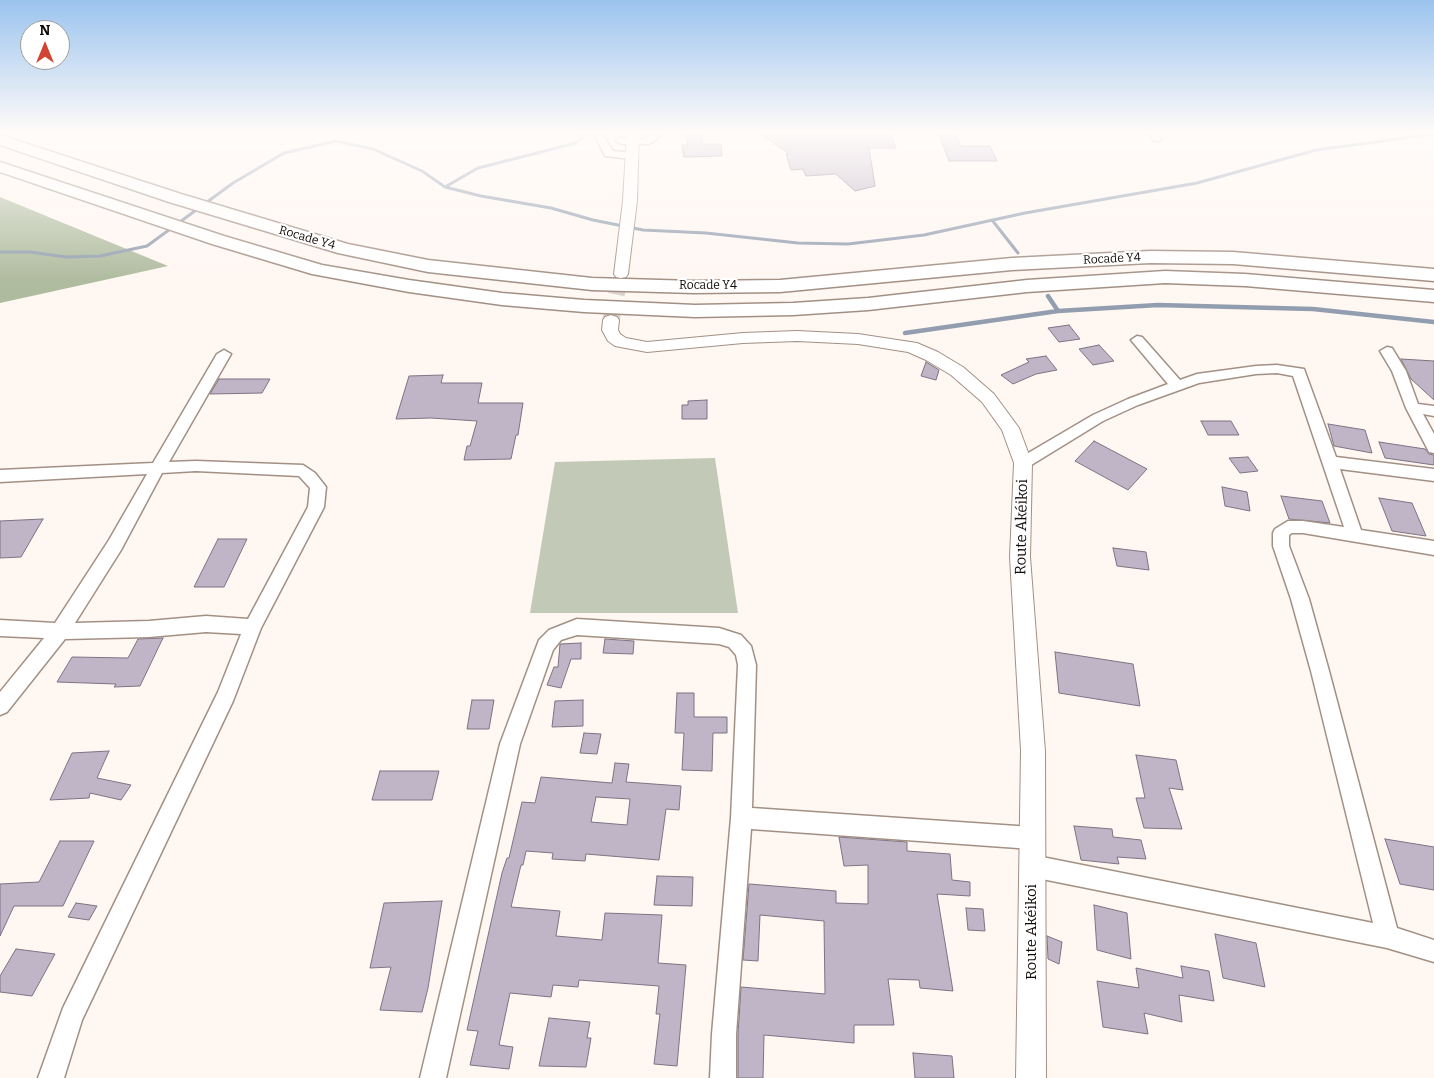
<!DOCTYPE html>
<html>
<head>
<meta charset="utf-8">
<style>
	body { margin:0 }
	#map { position:relative; width:1434px; height:1078px; overflow:hidden; background:#fff7f2; font-family:Bitter,serif }
	canvas { display:block }
	.north { position:absolute; left:20px; top:20px; width:50px; height:50px; box-sizing:border-box; background:#fff; border:1px solid #a09d9c; border-radius:50%; rotate:0deg; font-size:14px; font-weight:700; line-height:20px; text-align:center; color:#110a07 }
	.north::after { content:''; display:block; margin:auto; width:18px; height:22px; background:#d04431; clip-path:polygon(50% 0,100% 100%,50% 72%,0 100%) }
</style>
</head>
<body>
<div id="map">
<canvas width="1434" height="1078"></canvas>
<div class="north">N</div>
</div>
<script>
const context = document.querySelector('canvas').getContext('2d');
context.lineJoin = 'round';
function paint(path, color) { context.fillStyle = color; context.fill(path, 'evenodd'); }
const toPath = rows => new Path2D(rows.map(r => 'M' + r).join(''));
function strokePath(path, color, width, dash) { context.strokeStyle = color; context.lineWidth = width; context.lineCap = dash ? 'butt' : 'round'; context.setLineDash(dash || []); context.stroke(path); }
function label(font, color, halo, rows, align = 'center') {
  context.font = font + ' Bitter,serif'; context.lineWidth = 4.5; context.setLineDash([]); context.textBaseline = 'middle'; context.strokeStyle = halo; context.fillStyle = color; for (const [text, x, y, turn = 0] of rows) {
    context.save(); context.translate(x, y); context.rotate((+turn || 0) * Math.PI / 180); context.textAlign = isNaN(turn) ? turn : align; if (halo) context.strokeText(text, 0, 0); context.fillText(text, 0, 0); context.restore();
  }
}
paint(toPath([
	[715,458,738,613,530,613,555,462]
]), '#c2cab7');
paint(toPath([
	[0,197,168,266,0,303]
]), '#afbb9e');
strokePath(toPath([
	[445,187,478,168,576,143,588,132],
	[992,220,1018,253],
	[0,252,30,252,66,257,100,256,147,246,233,183,284,153,336,141,373,149,422,171,445,187,481,196,551,208,593,220,643,230,706,233,798,243,848,244,924,235,1025,213,1197,183,1316,150,1434,134]
]), '#929eaf', 3);
strokePath(toPath([
	[1048,296,1058,311],
	[905,333,1058,311,1158,305,1313,309,1434,322]
]), '#929eaf', 4.5);
const building = toPath([
	[685,132,701,132,703,144,721,144,722,156,684,157,682,145,688,145,685,132],
	[758,132,824,132,825,136,858,132,860,133,890,133,896,148,869,148,875,186,855,191,836,174,806,176,803,169,791,170,786,154,789,154,758,132],
	[938,132,954,132,961,146,990,146,997,161,949,161,938,132],
	[1069,325,1080,339,1059,342,1048,328,1069,325],
	[1099,345,1114,361,1093,365,1079,349,1099,345],
	[1046,356,1057,370,1036,374,1013,384,1001,375,1029,362,1026,359,1046,356],
	[1401,359,1434,361,1434,400,1411,379,1401,359],
	[926,362,939,370,936,380,921,376,926,362],
	[443,375,441,383,482,383,478,403,523,403,518,435,516,435,511,459,464,460,467,446,470,446,477,421,431,418,396,419,409,376,443,375],
	[219,379,270,379,262,393,210,394,219,379],
	[707,400,707,419,682,419,682,405,688,405,688,401,707,400],
	[1201,421,1231,421,1239,435,1208,435,1201,421],
	[1328,424,1365,430,1372,453,1334,446,1328,424],
	[1094,441,1147,469,1128,490,1075,461,1094,441],
	[1379,442,1425,449,1429,454,1434,455,1434,465,1385,458,1379,442],
	[1248,457,1258,471,1240,473,1229,458,1248,457],
	[1222,487,1247,492,1250,511,1225,506,1222,487],
	[1281,496,1322,501,1330,523,1289,519,1281,496],
	[1379,498,1412,503,1426,536,1392,531,1379,498],
	[43,519,21,557,0,558,0,521,43,519],
	[218,539,247,539,224,587,194,587,218,539],
	[1113,548,1146,552,1149,570,1117,566,1113,548],
	[163,638,140,686,114,687,116,684,57,682,72,657,128,658,138,639,163,638],
	[605,639,634,641,633,654,603,653,605,639],
	[581,643,581,659,571,659,561,688,547,685,554,667,558,667,560,644,581,643],
	[1055,652,1133,664,1140,706,1059,693,1055,652],
	[677,693,694,693,694,717,727,717,727,733,713,733,712,771,682,770,684,733,675,733,677,693],
	[472,700,494,700,489,729,467,729,472,700],
	[583,700,583,726,552,727,555,701,583,700],
	[584,733,601,734,597,754,580,753,584,733],
	[109,751,97,778,131,785,121,800,90,793,89,798,50,800,72,753,109,751],
	[1136,755,1176,760,1183,790,1169,788,1182,829,1144,828,1136,798,1145,798,1136,755],
	[615,763,629,764,626,782,681,786,679,810,666,809,659,860,586,854,585,861,552,859,553,853,526,851,523,865,521,865,511,907,560,911,556,936,602,940,605,913,662,915,658,963,686,965,677,1066,654,1064,660,1014,656,1014,659,986,579,980,578,987,553,985,551,997,510,993,499,1045,513,1047,509,1069,470,1065,478,1031,467,1030,502,873,507,858,509,858,522,802,535,803,541,777,612,783,615,763],
	[596,797,630,799,627,825,591,822,596,797],
	[380,771,439,771,432,800,372,800,380,771],
	[1074,826,1112,829,1113,837,1141,840,1146,859,1117,857,1119,864,1081,860,1074,826],
	[839,837,907,842,907,851,950,854,952,880,970,882,970,896,937,894,953,991,920,988,919,980,888,979,894,1025,854,1025,854,1043,764,1035,763,1078,738,1078,738,1034,741,987,825,994,824,921,760,915,758,961,743,960,749,884,836,891,836,903,868,904,868,865,844,866,839,837],
	[1385,839,1434,847,1434,890,1400,884,1385,839],
	[60,841,94,841,63,906,14,906,0,936,0,884,39,882,60,841],
	[657,876,693,877,692,906,654,905,657,876],
	[442,901,428,988,422,1012,380,1010,391,967,370,968,384,903,442,901],
	[76,903,97,906,89,920,68,917,76,903],
	[1094,905,1127,913,1131,959,1097,950,1094,905],
	[966,908,983,909,985,931,968,930,966,908],
	[1215,934,1256,943,1265,987,1223,978,1215,934],
	[1047,936,1062,942,1059,964,1048,959,1047,936],
	[16,949,55,954,32,996,0,992,0,976,16,949],
	[1181,966,1209,971,1214,1001,1179,995,1182,1022,1144,1013,1148,1034,1103,1027,1097,981,1139,988,1136,968,1183,978,1181,966],
	[549,1018,590,1022,587,1038,591,1038,586,1067,539,1066,549,1018],
	[913,1053,952,1056,954,1078,915,1078,913,1053]
]);
paint(building, '#c0b5c7');
strokePath(building, '#7d7383', 1);
strokePath(toPath([
	[617,291,621,274]
]), '#dbd3cf', 13, [13, 7]);
strokePath(toPath([
	[611,320,617,290]
]), '#dbd3cf', 17, [17, 9]);
const minor = toPath([
	[593,132,601,132,613,151,631,153,636,156,631,159,605,156,593,132],
	[652,132,661,132,656,140,649,144,621,144,616,141,621,138,644,139,649,136,652,132],
	[1147,132,1156,132,1162,139,1160,141,1154,141,1147,132],
	[1137,336,1142,337,1180,380,1197,374,1256,366,1277,365,1304,369,1336,457,1434,469,1434,481,1340,469,1361,530,1434,541,1434,555,1303,533,1292,533,1289,535,1289,546,1309,599,1329,671,1397,928,1434,940,1434,962,1387,948,1032,877,1024,874,1021,866,1024,858,1032,855,1373,923,1311,671,1291,599,1273,546,1273,533,1275,529,1288,521,1303,521,1344,527,1293,376,1277,373,1256,374,1199,383,1138,405,1103,421,1028,467,1023,468,1018,467,1015,463,1018,459,1093,415,1128,399,1168,384,1131,340,1137,336],
	[1387,347,1392,348,1406,371,1418,404,1434,406,1434,416,1423,414,1434,434,1434,453,1429,452,1427,448,1406,408,1392,371,1380,351,1387,347],
	[224,350,231,354,169,462,196,461,303,465,315,473,326,487,324,507,261,628,233,701,82,1020,64,1078,38,1078,63,1008,218,692,241,634,206,632,149,637,65,639,7,712,0,715,0,692,44,638,0,636,0,620,55,623,109,540,147,474,0,482,0,470,153,463,217,354,224,350],
	[196,471,299,476,310,488,308,507,248,619,206,616,149,621,75,623,121,550,162,473,196,471],
	[577,619,719,628,741,635,751,646,756,665,752,808,1032,827,1039,831,1043,838,1039,845,1032,849,751,829,736,1034,736,1078,710,1078,712,1034,731,818,738,665,736,655,729,647,719,644,577,635,561,640,553,650,520,744,446,1078,420,1078,500,744,539,640,549,630,577,619]
]);
const tertiary = toPath([
	[627,132,639,132,637,201,628,274,626,277,621,278,616,277,614,274,623,201,627,132],
	[611,315,617,317,619,320,618,330,620,334,626,338,647,342,743,333,797,331,858,334,917,343,938,352,963,367,994,394,1019,428,1032,463,1030,557,1045,751,1046,1078,1016,1078,1021,751,1010,557,1014,463,1002,430,982,402,951,375,926,360,908,352,858,344,797,341,743,343,647,352,615,346,608,341,602,330,603,320,605,317,611,315]
]);
const trunk = toPath([
	[0,135,181,194,348,244,428,260,592,278,694,281,780,280,1012,258,1150,251,1233,252,1434,269,1434,281,1233,264,1150,263,1012,270,780,292,694,293,592,290,428,272,338,253,169,202,0,145,0,135],
	[0,162,224,236,322,265,409,280,502,293,584,300,695,305,793,303,868,298,1027,280,1165,271,1245,274,1434,290,1434,302,1245,286,1165,283,1027,292,868,310,793,315,695,317,584,312,502,305,409,292,312,274,212,244,0,172,0,162]
]);
strokePath(minor, '#a39085', 3);
strokePath(tertiary, '#a39085', 2);
strokePath(trunk, '#a39085', 3);
paint(minor, '#fff');
paint(tertiary, '#fff');
paint(trunk, '#fff');
const sky = context.createLinearGradient(0, 0, 0, 282);
sky.addColorStop(0, '#9bc4ee');
sky.addColorStop(0.47, '#fffbf9');
sky.addColorStop(1, '#fffbf900');
context.fillStyle = sky;
context.fillRect(0, 0, 1434, 282);
label('12px', '#110a07', '#fff', [
	["Rocade Y4",307,238,16],
	["Rocade Y4",1112,259,-3],
	["Rocade Y4",708,286]
]);
label('15px', '#110a07', '#fff', [
	["Route Akéikoi",1022,527,-89],
	["Route Akéikoi",1032,932,-90]
]);
</script>
</body>
</html>
